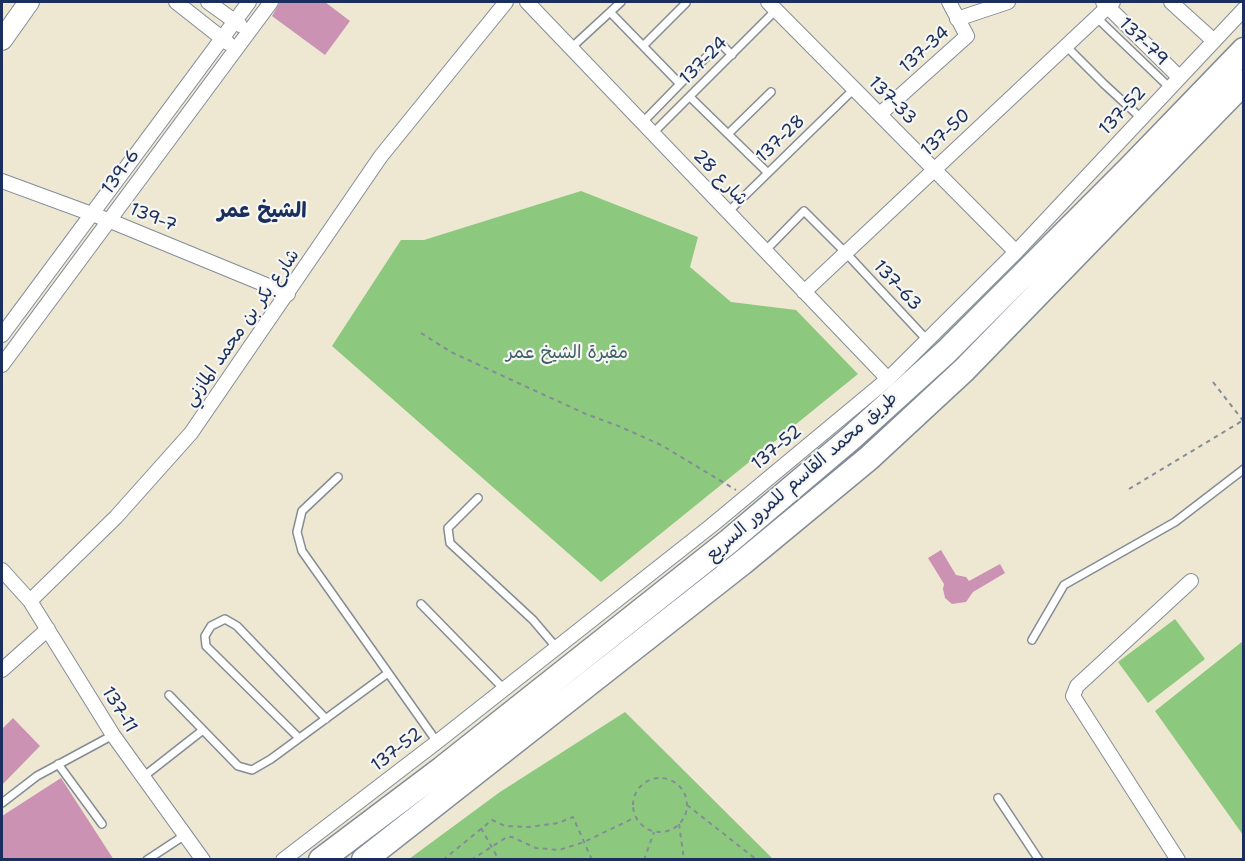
<!DOCTYPE html>
<html>
<head>
<meta charset="utf-8">
<style>
	body { margin:0 }
	#map { position:relative; width:1245px; height:861px; overflow:hidden; background:#eee8d2; font-family:"Shantell Sans",sans-serif }
	canvas { display:block }
	.frame { position:absolute; inset:0; border:3px solid #1b2f5e; pointer-events:none }
</style>
</head>
<body>
<div id="map">
<canvas width="1245" height="861"></canvas>
<div class="frame"></div>
</div>
<script>
const context = document.querySelector('canvas').getContext('2d');
context.lineJoin = 'round';
function paint(path, color) { context.fillStyle = color; context.fill(path, 'evenodd'); }
const toPath = rows => new Path2D(rows.map(r => 'M' + r).join(''));
function strokePath(path, color, width, dash) { context.strokeStyle = color; context.lineWidth = width; context.lineCap = dash ? 'butt' : 'round'; context.setLineDash(dash || []); context.stroke(path); }
function label(font, color, halo, rows, align = 'center') {
  context.font = font + ' "Shantell Sans","Playpen Sans Arabic",sans-serif'; context.lineWidth = 4.5; context.setLineDash([]); context.textBaseline = 'middle'; context.strokeStyle = halo; context.fillStyle = color; for (const [text, x, y, turn = 0] of rows) {
    context.save(); context.translate(x, y); context.rotate((+turn || 0) * Math.PI / 180); context.textAlign = isNaN(turn) ? turn : align; if (halo) context.strokeText(text, 0, 0); context.fillText(text, 0, 0); context.restore();
  }
}
paint(toPath([
	[581,191,698,237,690,267,731,302,796,310,858,374,601,582,332,346,401,240,424,240],
	[1175,619,1205,659,1148,703,1118,662],
	[1243,641,1243,835,1155,711],
	[625,712,773,859,409,859,500,792]
]), '#8cc87e');
paint(toPath([
	[280,2,325,2,350,21,325,55,272,16],
	[941,550,956,575,966,577,969,581,1000,564,1005,573,973,592,966,602,952,604,945,598,943,589,944,584,928,558],
	[13,718,40,746,2,785,2,729],
	[61,778,114,860,2,860,2,816]
]), '#cb92b4');
const lane = toPath([
	[610,12,680,84],
	[1096,17,1170,88],
	[643,46,686,3],
	[1066,46,1104,84,1141,118],
	[571,48,621,2],
	[690,97,768,173],
	[642,123,720,43,732,55],
	[653,133,776,10],
	[728,134,771,92],
	[728,212,855,88],
	[765,251,804,211,846,253,927,340],
	[338,477,302,511,297,532,302,551,437,742],
	[478,498,448,528,450,543,533,620,556,647],
	[421,604,503,688],
	[1032,640,1064,585,1175,522,1244,469],
	[169,695,238,766,252,770,271,759,388,673],
	[299,738,206,646,205,636,211,626,225,619,237,626,326,719],
	[58,764,102,824],
	[143,777,203,730],
	[998,798,1039,860],
	[2,803,37,776,113,735],
	[147,860,185,835]
]);
const street = toPath([
	[176,2,228,43],
	[208,2,240,25],
	[527,2,888,379],
	[768,2,1016,252],
	[1103,2,1179,77],
	[1171,2,1214,41],
	[957,19,1008,2],
	[880,114,967,36,949,2],
	[2,181,108,220,288,294],
	[804,292,1113,2],
	[2,335,249,2],
	[2,365,271,2],
	[2,570,30,601,113,735,203,860],
	[30,601,116,517,191,433,381,156,506,2],
	[2,670,48,629],
	[283,860,437,742,711,526,888,379,1016,252,1244,9],
	[1178,860,1073,696,1077,686,1191,581]
]);
const secondary = toPath([
	[2,40,29,2]
]);
const highway = toPath([
	[321,860,443,768,728,542,851,438,946,352,1130,168,1244,50],
	[364,860,742,563,869,458,964,370,1244,82]
]);
strokePath(lane, '#848c98', 10);
strokePath(street, '#848c98', 16);
strokePath(secondary, '#848c98', 22);
strokePath(highway, '#848c98', 27);
strokePath(toPath([
	[421,333,451,352,516,382,586,414,621,427,661,445,736,490],
	[1213,382,1244,422],
	[1129,489,1242,421],
	'633 805a27 27 0 1 1 54 0a27 27 0 1 1-54 0Z',
	[687,805,757,860],
	[679,824,684,860],
	[481,828,499,860],
	[443,860,492,820,505,826,529,827,558,823,573,817,592,860],
	[471,860,507,837,512,837,536,848,559,850,584,842,636,817],
	[644,860,654,832]
]), '#848c98', 2, [4.5, 4.5]);
strokePath(lane, '#fff', 7);
strokePath(street, '#fff', 14);
strokePath(secondary, '#fff', 20);
strokePath(highway, '#fff', 24);
label('18px', '#1b2f5e', '#f6f6f2', [
	["137-79",1143,42,44],
	["137-34",925,50,-42],
	["137-24",704,61,-45],
	["137-33",892,101,45],
	["137-52",1123,111,-47],
	["137-50",946,133,-43],
	["137-28",781,139,-44],
	["139-6",121,172,-54],
	["شارع 28",720,178,46],
	["139-7",153,218,22],
	["137-63",897,286,47],
	["شارع بكر بن محمد المازني",242,328,-55],
	["137-52",777,448,-40],
	["طريق محمد القاسم للمرور السريع",802,477,-41],
	["137-11",119,710,58],
	["137-52",397,750,-38]
]);
label('18px', '#3d5d68', '#f6f6f2', [
	["مقبرة الشيخ عمر",567,353]
]);
label('bold 21px', '#1b2f5e', '#f6f6f2', [
	["الشيخ عمر",262,212]
]);
</script>
</body>
</html>
